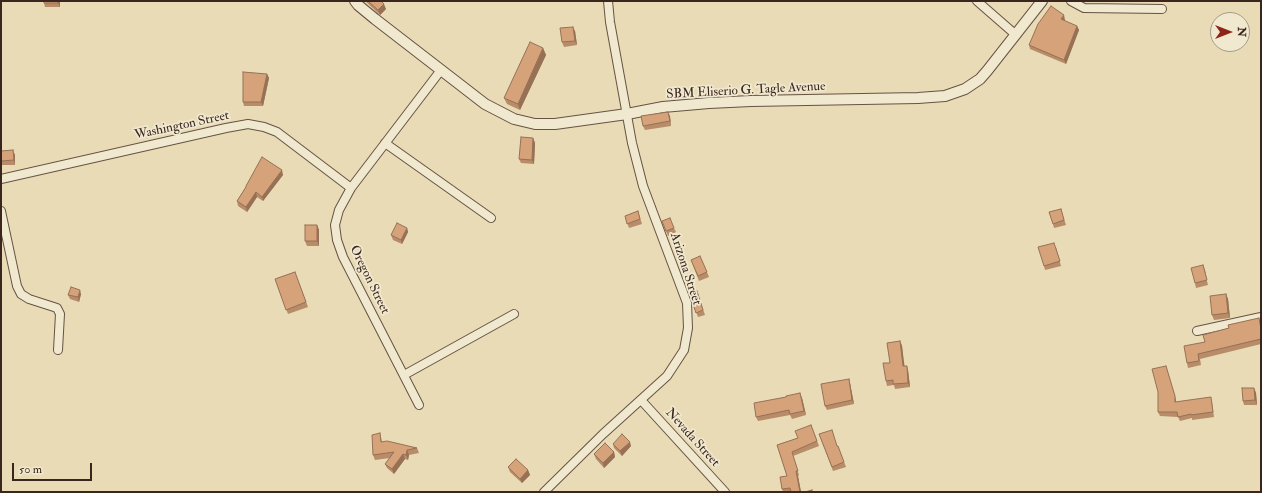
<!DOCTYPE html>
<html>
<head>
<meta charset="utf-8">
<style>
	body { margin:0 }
	#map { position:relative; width:1262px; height:493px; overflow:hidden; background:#e8dbb5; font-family:"IM FELL Double Pica",serif }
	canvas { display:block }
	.frame { position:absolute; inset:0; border:2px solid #3a261e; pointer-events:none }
	.north { position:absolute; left:1210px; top:12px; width:40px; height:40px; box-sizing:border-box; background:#f0e8cf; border:1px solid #a79a88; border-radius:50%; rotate:90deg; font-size:11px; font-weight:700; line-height:16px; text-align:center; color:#3a261e }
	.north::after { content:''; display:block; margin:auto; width:14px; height:18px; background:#8f2418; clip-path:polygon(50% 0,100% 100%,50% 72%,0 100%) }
	.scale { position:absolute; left:12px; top:463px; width:80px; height:18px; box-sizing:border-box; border:2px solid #3a261e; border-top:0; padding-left:5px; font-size:12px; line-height:14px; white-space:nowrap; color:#3a261e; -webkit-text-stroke:3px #f0e8cf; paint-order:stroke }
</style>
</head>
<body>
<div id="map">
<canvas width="1262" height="493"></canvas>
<div class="frame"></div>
<div class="north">N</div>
<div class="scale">50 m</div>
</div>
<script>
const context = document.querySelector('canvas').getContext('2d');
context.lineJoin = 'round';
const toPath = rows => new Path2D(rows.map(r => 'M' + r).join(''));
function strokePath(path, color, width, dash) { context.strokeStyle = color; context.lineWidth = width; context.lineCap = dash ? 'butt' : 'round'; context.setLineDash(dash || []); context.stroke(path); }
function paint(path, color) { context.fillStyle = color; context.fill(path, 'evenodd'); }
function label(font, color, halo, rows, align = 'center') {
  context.font = font + ' "IM FELL Double Pica",serif'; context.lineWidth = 3.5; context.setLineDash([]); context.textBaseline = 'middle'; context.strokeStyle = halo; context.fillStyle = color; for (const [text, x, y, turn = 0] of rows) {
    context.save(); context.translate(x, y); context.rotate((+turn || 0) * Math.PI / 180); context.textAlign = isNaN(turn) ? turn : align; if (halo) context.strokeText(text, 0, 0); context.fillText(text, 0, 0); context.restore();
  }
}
const minor = toPath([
	[977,1,1016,35],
	[1071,1,1084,8,1162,9],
	[385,143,491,218],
	[1,179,226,128,248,124,264,127,277,132,351,188],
	[1,211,17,286,21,294,29,299,57,308,60,314,58,350],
	[1197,331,1261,317],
	[404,375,514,314],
	[641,400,725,492],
	[419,405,343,257,337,240,335,225,339,210,351,188,441,70],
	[544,492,603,434,667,376,684,350,688,328,687,303,643,186,632,143,610,22,608,1]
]);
const tertiary = toPath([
	[355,1,358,5,375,19,485,104,514,119,535,124,555,124,627,114,663,107,709,103,751,101,918,98,945,96,965,89,980,79,987,71,1042,1]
]);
strokePath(minor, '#665344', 10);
strokePath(tertiary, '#665344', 12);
strokePath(minor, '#f0e8cf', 8);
strokePath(tertiary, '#f0e8cf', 10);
paint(toPath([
	[60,1,60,7,45,7,44,3],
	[365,1,381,1,386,9,380,15],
	[1065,20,1065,21,1077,26,1079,30,1066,64,1030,49,1029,45],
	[575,31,577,45,564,47,562,42],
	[543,48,546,55,520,110,507,104,504,98],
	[267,74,269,78,263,106,244,106,243,102],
	[670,116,671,126,645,130,643,126],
	[533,138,535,143,534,164,521,163,519,159],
	[1,151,15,155,15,165,1,165],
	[283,175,263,201,257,197,247,212,238,206,237,201,246,187,246,186],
	[1061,209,1066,225,1054,228,1053,224],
	[638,211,642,224,629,228,625,216],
	[662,221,674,228,676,232,668,236],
	[317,225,319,230,319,246,307,246,305,241],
	[407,228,408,232,402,244,393,240,391,235],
	[1056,247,1061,266,1045,270,1044,266],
	[700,256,709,277,699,281,691,260],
	[1203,265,1208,285,1196,288,1195,283],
	[295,272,308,307,288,314,275,279],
	[697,291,705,315,698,317,689,292],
	[81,294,79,302,70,299,68,295],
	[1226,294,1228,299,1230,318,1214,320,1212,315],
	[1259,318,1261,326,1261,344,1200,359,1201,365,1188,368,1187,363,1205,342,1229,328],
	[900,341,902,346,904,366,908,370,910,387,895,389,894,385,887,386,886,381,890,363],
	[1166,366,1176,402,1212,402,1214,417,1192,420,1192,418,1180,421,1178,417,1160,416,1158,412],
	[849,379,850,383,854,404,827,410,825,406],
	[1254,388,1256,393,1257,405,1244,405,1243,401],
	[802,398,806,415,792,419,790,415,758,421,756,417],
	[811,425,819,446,793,456,799,475,798,476,801,492,783,492,782,489,787,476,777,445,798,438],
	[380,433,382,442,417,448,419,453,409,455,408,460,405,459,394,474,387,468,385,464,390,458,375,460,373,455],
	[819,434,837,446,838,446,846,467,833,471],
	[613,444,631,446,622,456,614,448],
	[614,452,615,457,604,468,596,459,594,454],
	[508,467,528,470,530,475,522,483,510,472]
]), '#b88b69');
paint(toPath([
	[58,1,60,1,60,7,58,3],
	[384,4,386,9,380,15,378,10],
	[1064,15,1065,20,1062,24,1061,19],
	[1077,26,1079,30,1066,64,1064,60],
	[573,27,575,31,577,45,575,41],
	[543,48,546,55,520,110,518,104],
	[267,74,269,78,263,106,261,102],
	[668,112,670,116,671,126,670,121],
	[533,138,535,143,534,164,532,160],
	[13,150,15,155,15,165,14,160],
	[282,170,283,175,263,201,262,197],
	[256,192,257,197,247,212,246,207],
	[317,225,319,230,319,246,317,241],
	[407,228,408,232,402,244,401,240],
	[1203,265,1205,270,1208,285,1207,280],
	[80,290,81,294,79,302,78,297],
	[1226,294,1228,299,1230,318,1228,313],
	[900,341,902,346,905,370,903,366],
	[907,366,908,370,910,387,908,383],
	[1166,366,1176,400,1176,407,1175,402],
	[849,379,850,383,854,404,852,400],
	[1254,388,1256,393,1257,405,1255,400],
	[800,393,802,398,806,415,804,411],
	[630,442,631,446,622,456,620,451],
	[407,450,409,455,408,460,406,455],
	[614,452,615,457,604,468,603,463],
	[403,454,405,459,394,474,392,469],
	[528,470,530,475,522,483,520,479],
	[796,471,798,476,801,492,800,492]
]), '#967155');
const building = toPath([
	[44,1,58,1,58,3,44,3,44,1],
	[368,1,381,1,384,4,378,10,368,1],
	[1051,6,1064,15,1061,19,1077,26,1064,60,1029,45,1038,24,1051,6],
	[573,27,575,41,562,42,560,28,573,27],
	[530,42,543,48,518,104,504,98,530,42],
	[243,72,267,74,261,102,243,102,243,72],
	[668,112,670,121,643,126,641,116,668,112],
	[521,137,533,138,532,160,519,159,521,137],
	[13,150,14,160,1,161,1,151,13,150],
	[262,157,282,170,262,197,256,192,246,207,237,201,246,187,246,186,262,157],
	[1061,209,1064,220,1053,224,1049,212,1061,209],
	[638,211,640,219,627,224,625,216,638,211],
	[670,218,674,228,666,231,662,221,670,218],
	[397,223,407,228,401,240,391,235,397,223],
	[305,225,317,225,317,241,305,241,305,225],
	[1054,243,1060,261,1044,266,1038,247,1054,243],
	[700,256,707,272,698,276,691,260,700,256],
	[1203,265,1207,280,1195,283,1191,268,1203,265],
	[295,272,306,302,286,310,275,279,295,272],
	[71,287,80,290,78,297,68,295,71,287],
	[697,291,703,310,696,313,689,292,697,291],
	[1226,294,1228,313,1212,315,1210,296,1226,294],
	[1259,318,1261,329,1261,339,1198,354,1199,361,1187,363,1184,346,1205,342,1203,335,1229,328,1228,325,1259,318],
	[900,341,903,366,907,366,908,383,893,384,893,380,886,381,883,363,890,363,887,343,900,341],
	[1166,366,1175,396,1175,402,1211,397,1213,412,1191,415,1191,414,1178,417,1177,412,1158,412,1158,392,1152,369,1166,366],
	[849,379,852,400,825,406,821,384,849,379],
	[1242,388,1254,388,1255,400,1243,401,1242,388],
	[800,393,804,411,790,414,789,410,756,417,754,403,786,397,786,396,800,393],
	[811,425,817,441,792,452,798,471,796,471,800,492,791,492,790,488,782,489,780,477,787,476,777,445,798,438,795,431,811,425],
	[832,430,837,446,838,446,844,462,832,467,819,434,832,430],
	[380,433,381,442,387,441,417,448,407,450,406,455,403,454,392,469,385,464,394,452,373,455,372,435,380,433],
	[622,434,630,442,620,451,613,444,622,434],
	[605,443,614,452,603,463,594,454,605,443],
	[516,459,528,470,520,479,508,467,516,459],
	[812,490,812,492,805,492,812,490]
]);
paint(building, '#d6a27a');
strokePath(building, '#967155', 1);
label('13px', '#3a261e', '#f0e8cf', [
	["SBM Eliserio G. Tagle Avenue",746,91,-3],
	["Washington Street",182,126,-12],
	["Arizona Street",685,269,72],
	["Oregon Street",369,280,64],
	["Nevada Street",692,438,48]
]);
</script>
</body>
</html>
